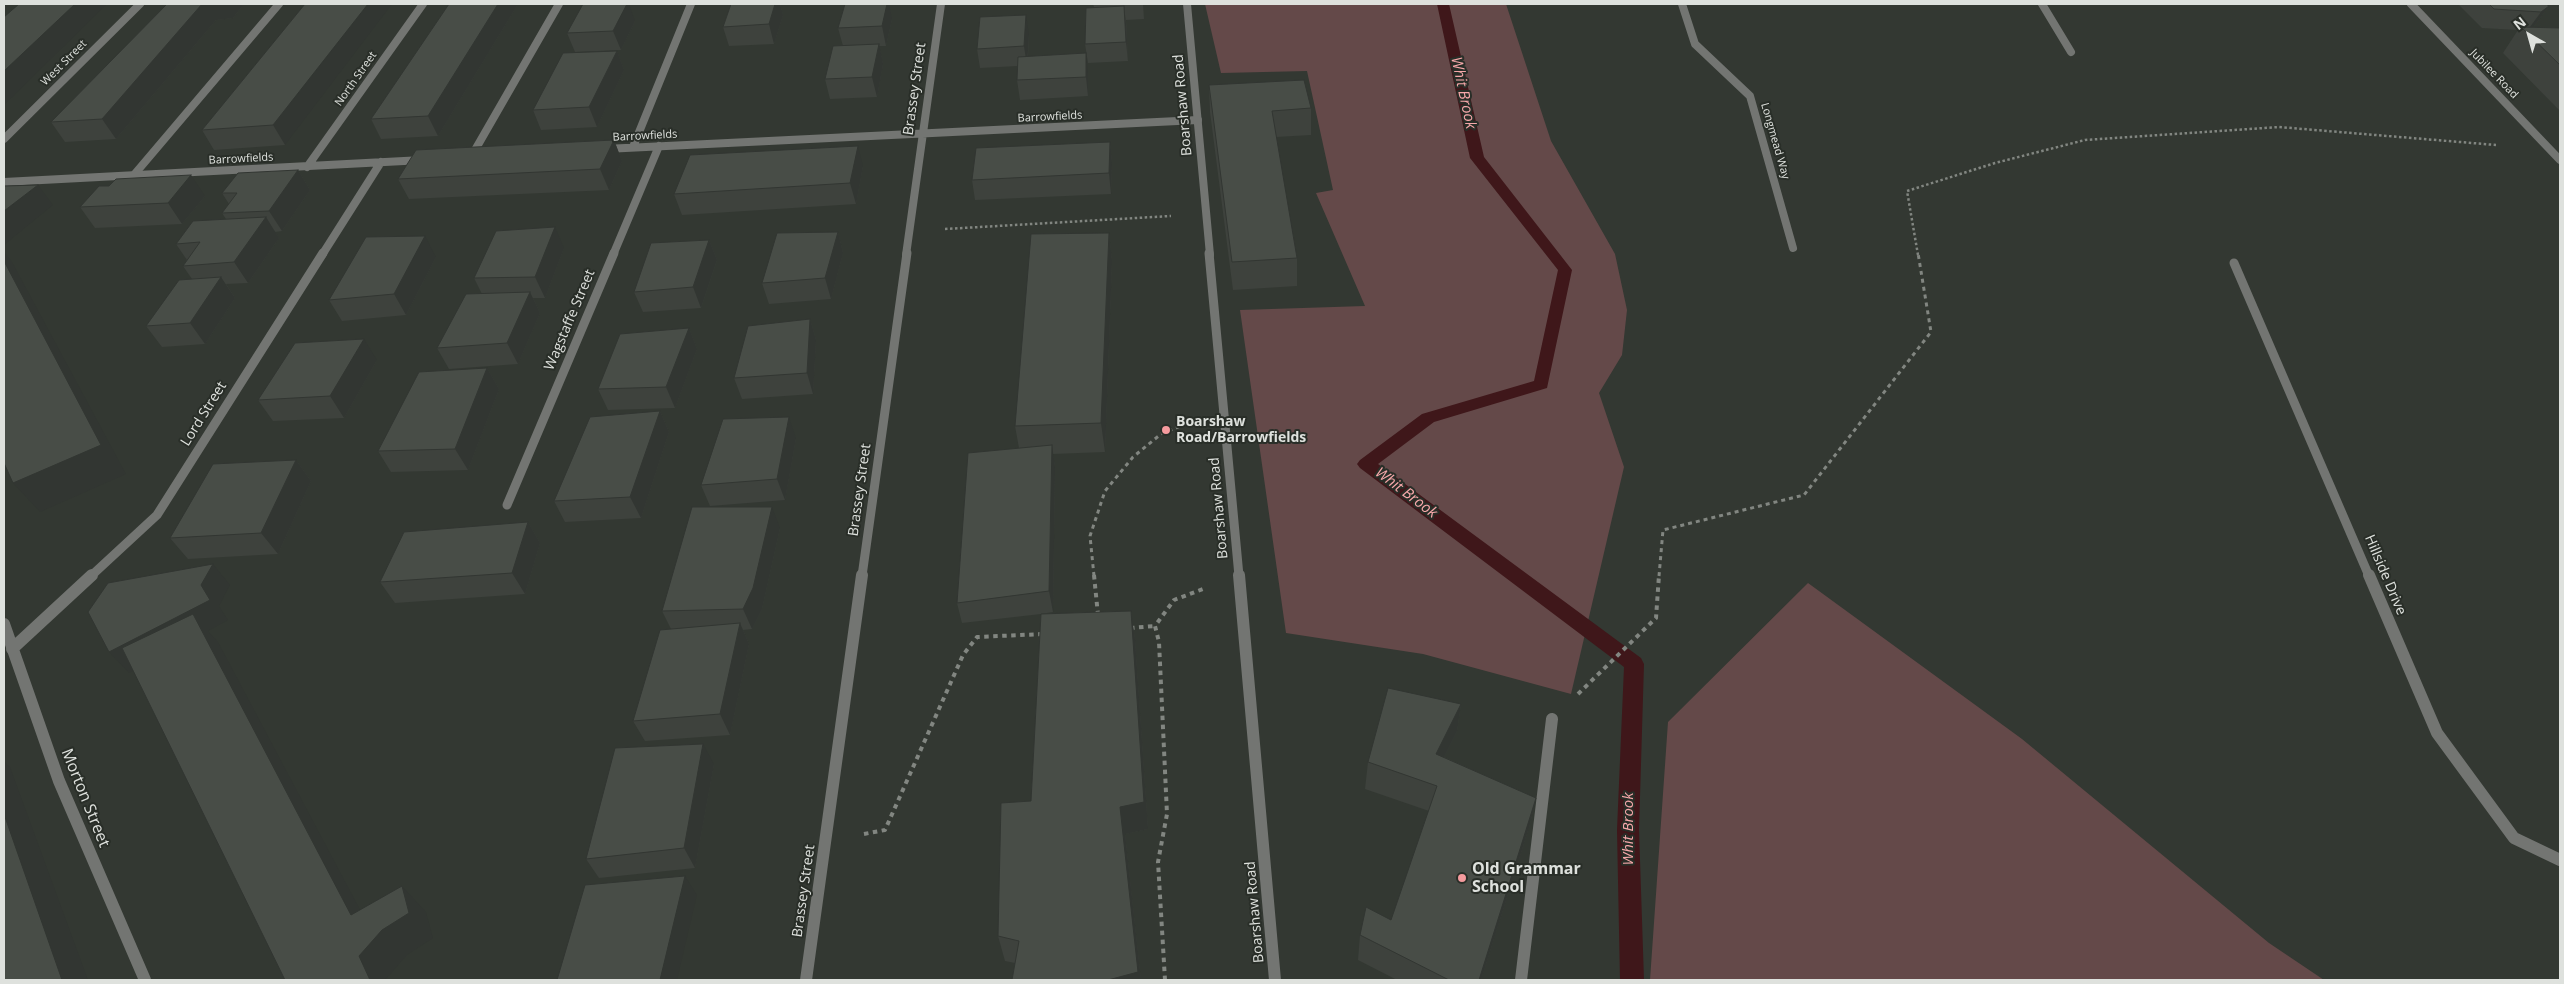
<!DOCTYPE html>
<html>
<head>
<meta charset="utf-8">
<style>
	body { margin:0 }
	#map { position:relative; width:2564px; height:984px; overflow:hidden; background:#333832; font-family:"Open Sans",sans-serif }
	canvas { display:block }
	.frame { position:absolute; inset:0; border:5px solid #dee1dd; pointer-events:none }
	.north { position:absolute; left:2504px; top:10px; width:50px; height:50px; -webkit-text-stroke:4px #292e28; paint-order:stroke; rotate:322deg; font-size:14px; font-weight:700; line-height:20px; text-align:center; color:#dee1dd }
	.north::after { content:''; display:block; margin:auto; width:18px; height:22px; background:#dee1dd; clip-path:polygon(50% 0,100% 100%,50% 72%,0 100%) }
</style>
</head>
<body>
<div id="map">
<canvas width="2564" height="984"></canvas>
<div class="frame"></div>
<div class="north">N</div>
</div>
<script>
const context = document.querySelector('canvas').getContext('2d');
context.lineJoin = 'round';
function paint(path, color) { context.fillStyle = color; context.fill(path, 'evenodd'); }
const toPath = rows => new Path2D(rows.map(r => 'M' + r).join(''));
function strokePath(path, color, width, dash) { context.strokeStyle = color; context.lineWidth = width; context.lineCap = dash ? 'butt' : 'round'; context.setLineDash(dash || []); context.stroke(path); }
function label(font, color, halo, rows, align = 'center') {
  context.font = font + ' "Open Sans",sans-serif'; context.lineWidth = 4; context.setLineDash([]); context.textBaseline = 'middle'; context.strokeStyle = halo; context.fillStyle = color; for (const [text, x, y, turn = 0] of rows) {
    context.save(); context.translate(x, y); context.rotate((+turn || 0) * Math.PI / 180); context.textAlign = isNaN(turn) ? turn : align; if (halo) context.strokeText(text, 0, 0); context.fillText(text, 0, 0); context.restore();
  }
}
paint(toPath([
	[1205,4,1506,4,1551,141,1615,254,1627,310,1622,355,1599,393,1624,467,1571,694,1423,654,1286,633,1240,310,1365,306,1316,193,1333,190,1307,71,1221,73],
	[1808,583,2022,739,2269,943,2324,980,1650,980,1668,722]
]), '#644949');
paint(toPath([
	[1437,4,1449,4,1484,157,1572,270,1547,388,1434,422,1378,464,1641,658,1644,664,1639,830,1644,980,1620,980,1617,830,1624,667,1360,468,1357,464,1360,460,1422,414,1534,381,1558,270,1470,158,1437,4]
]), '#3f171a');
strokePath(toPath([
	[945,229,1171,216],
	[1918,255,1907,191,1995,163,2085,140,2279,127,2496,145]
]), '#828681', 2.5, [2.5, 2.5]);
strokePath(toPath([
	[1094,576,1090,536,1105,491,1133,457,1161,434,1188,423],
	[1659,576,1663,530,1804,495,1931,332,1918,253]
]), '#828681', 3, [4, 4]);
strokePath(toPath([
	[1094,575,1098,615],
	[1130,628,1155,626],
	[1578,694,1656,618,1659,575],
	[864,834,885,830,963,655,977,637,1044,634],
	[1165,980,1158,862,1167,814,1159,642,1155,626,1174,600,1203,589]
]), '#828681', 4, [4.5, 4.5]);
strokePath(toPath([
	[471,157,559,4],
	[133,176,279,4]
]), '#737572', 8);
strokePath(toPath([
	[1521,980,1552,719]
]), '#737572', 12);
strokePath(toPath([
	[1682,4,1695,44,1750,96,1793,248],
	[2042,4,2071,52],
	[2411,4,2560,160],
	[4,139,140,4],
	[633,147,691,4],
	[605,149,1198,120],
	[307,167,423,4],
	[4,182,423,160],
	[322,255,381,162],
	[613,255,659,146],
	[906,255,941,4]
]), '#737572', 8);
strokePath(toPath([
	[2234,263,2369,576],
	[507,505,614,253],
	[91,576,157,515,323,253],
	[862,576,907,253]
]), '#737572', 9);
strokePath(toPath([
	[2369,575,2437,733,2514,838,2560,860],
	[4,624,59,781,145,980],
	[12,649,92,575],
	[806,980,862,575]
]), '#737572', 12);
strokePath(toPath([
	[1187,4,1210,255]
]), '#737572', 8);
strokePath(toPath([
	[1209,253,1239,576]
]), '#737572', 9);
strokePath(toPath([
	[1239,575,1275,980]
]), '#737572', 12);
paint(toPath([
	[167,4,244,4,233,18,216,20,116,139,65,142,51,122],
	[305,4,285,145,214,150,202,130],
	[449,4,518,4,438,136,381,139,371,119],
	[731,4,780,4,783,15,774,44,729,46,723,27],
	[1093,4,1143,4,1144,19,1126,20,1128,61,1088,63,1085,44,1094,7],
	[2458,4,2546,4,2549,6,2535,25,2532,27,2560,28,2560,111,2503,53,2518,30,2482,28],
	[892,19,886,46,879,46,883,64,877,97,830,99,825,79,843,46,838,28],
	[635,21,621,50,575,52,567,33],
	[1029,34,1028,56,1088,73,1088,96,1020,100,1017,80,1018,66,980,68,977,49],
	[617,51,624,70,597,127,541,130,533,110],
	[1209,85,1311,108,1311,135,1276,137,1297,258,1297,286,1233,290,1210,112],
	[614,140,622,161,609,190,409,199,398,179],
	[1110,142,1112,163,1111,194,975,200,972,180],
	[863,166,856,204,682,215,674,194],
	[298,170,310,190,282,231,275,232,279,238,248,283,226,284,235,298,205,344,162,347,146,326,192,279,183,266,187,260,176,244,226,219,222,213,229,204,222,193],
	[205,196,182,224,95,228,80,207],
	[838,232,843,253,831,299,769,304,762,283],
	[1109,233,1112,261,1105,452,1053,454,1055,467,1053,612,1041,614,1131,611,1135,640,1148,829,1125,834,1141,980,1012,980,1015,963,1005,961,998,936,1031,801,1041,614,962,623,957,603,1019,448,1015,426],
	[709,240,717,260,701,308,643,312,634,292],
	[564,248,545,298,533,298,540,313,518,364,449,369,437,348,482,294,474,278],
	[436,257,406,315,342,321,329,300],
	[810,319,816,340,813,394,742,399,734,378],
	[689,328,697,349,675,408,608,410,598,389],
	[377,360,344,418,273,421,258,400],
	[487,368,499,389,468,470,391,472,378,451],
	[660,411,669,432,641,518,565,522,554,501],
	[796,438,785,500,710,506,701,485],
	[296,460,311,481,278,554,188,559,170,538],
	[528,522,540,543,525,594,395,603,380,582],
	[780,528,762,609,752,629,743,630,749,644,730,735,645,741,633,721,671,629,662,611],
	[1461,704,1457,731,1444,757,1536,798,1530,824,1481,980,1397,980,1358,960,1360,935,1391,920,1429,811,1365,789,1368,762],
	[714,764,695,868,599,878,586,859]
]), '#3e423d');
paint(toPath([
	[75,4,107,4,4,105,4,71],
	[202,4,244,4,233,18,216,20,116,139,102,119],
	[368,4,392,4,285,145,273,125],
	[498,4,518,4,438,136,428,116],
	[627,4,629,4,635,21,621,50,613,31],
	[775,4,780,4,783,15,774,44,769,24],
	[887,4,889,4,892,19,886,46,882,26],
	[1124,6,1126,25,1128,61,1126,42],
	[2549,6,2535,25,2527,31,2541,12],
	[1026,15,1029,34,1027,66,1024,46],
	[879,44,883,64,877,97,872,77],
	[617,51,624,70,597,127,589,107],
	[1086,53,1088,73,1088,96,1086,77],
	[614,140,622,161,609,190,600,169],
	[1110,142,1112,163,1111,194,1109,173],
	[858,146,863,166,856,204,850,183],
	[298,170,310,190,282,231,269,211],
	[191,175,205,196,182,224,168,203],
	[38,185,53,205,4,245,4,211],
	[266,217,279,238,248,283,234,262],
	[555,227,564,248,545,298,535,277],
	[838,232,843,253,831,299,825,278],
	[1109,233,1112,261,1105,452,1101,423],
	[425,236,436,257,406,315,394,294],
	[709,240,717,260,701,308,693,287],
	[4,252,12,262,126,474,40,512,13,483],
	[221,277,235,298,205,344,190,323],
	[530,292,540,313,518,364,507,343],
	[810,319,816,340,813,394,807,373],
	[689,328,697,349,675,408,666,387],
	[364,339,377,360,344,418,330,396],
	[487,368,499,389,468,470,455,449],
	[660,411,669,432,641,518,630,497],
	[789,417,796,438,785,500,777,479],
	[1052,445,1055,467,1053,612,1049,591],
	[296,460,311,481,278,554,261,533],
	[772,507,780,528,762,609,752,629,743,609],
	[528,522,540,543,525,594,512,573],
	[213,564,230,585,219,606,228,620,208,631,218,642,375,938,402,886,426,912,433,938,407,955,385,980,370,980,359,956,351,915,203,634,129,673,109,652],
	[1131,611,1135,640,1148,829,1125,834,1141,980,1108,980],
	[740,623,749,644,730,735,720,714],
	[1461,704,1457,731,1432,781,1436,754],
	[703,744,714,764,695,868,684,848],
	[4,762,10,767,88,980,62,980,4,814],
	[1536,798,1530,824,1481,980,1479,980],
	[685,876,697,895,677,980,660,980]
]), '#323632');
const building = toPath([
	[19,4,75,4,4,71,4,17,19,4],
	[167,4,202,4,102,119,51,122,167,4],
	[305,4,368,4,273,125,202,130,305,4],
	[449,4,498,4,428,116,371,119,449,4],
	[583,4,627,4,613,31,567,33,583,4],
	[731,4,775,4,769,24,723,27,731,4],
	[845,4,887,4,882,26,838,28,845,4],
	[2489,4,2546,4,2549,6,2541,12,2494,9,2489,4],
	[1124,6,1126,42,1085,44,1086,8,1124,6],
	[1026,15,1024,46,977,49,980,17,1026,15],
	[2521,27,2560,28,2560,65,2521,27],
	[879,44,872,77,825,79,833,46,879,44],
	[617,51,589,107,533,110,563,53,617,51],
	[1086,53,1086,77,1017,80,1018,57,1086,53],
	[1304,80,1311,108,1272,111,1297,258,1232,262,1209,85,1304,80],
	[614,140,600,169,398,179,416,150,614,140],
	[1110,142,1109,173,972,180,976,148,1110,142],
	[858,146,850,183,674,194,690,155,858,146],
	[298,170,269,211,222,213,237,193,222,193,238,173,298,170],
	[191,175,168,203,80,207,99,186,109,186,116,179,191,175],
	[38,185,4,211,4,186,38,185],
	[266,217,234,262,183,266,200,242,176,244,193,221,266,217],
	[555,227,535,277,474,278,496,231,555,227],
	[838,232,825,278,762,283,777,233,838,232],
	[1109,233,1101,423,1015,426,1031,234,1109,233],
	[425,236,394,294,329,300,366,237,425,236],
	[709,240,693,287,634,292,651,243,709,240],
	[4,261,101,445,13,483,4,463,4,261],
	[221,277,190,323,146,326,179,280,221,277],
	[530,292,507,343,437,348,466,294,530,292],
	[810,319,807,373,734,378,748,326,810,319],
	[689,328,666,387,598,389,620,334,689,328],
	[364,339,330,396,258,400,295,343,364,339],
	[487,368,455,449,378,451,419,372,487,368],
	[660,411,630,497,554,501,590,417,660,411],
	[789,417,777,479,701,485,723,419,789,417],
	[1052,445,1049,591,957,603,968,453,1052,445],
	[296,460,261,533,170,538,213,464,296,460],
	[692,507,772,507,753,588,743,609,662,611,692,507],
	[528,522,512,573,380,582,404,532,528,522],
	[213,564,201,585,210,600,109,652,88,612,108,583,213,564],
	[1131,611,1144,802,1120,807,1138,972,1108,980,1012,980,1019,941,998,936,1001,803,1031,801,1041,614,1131,611],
	[193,614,351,915,402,886,409,913,382,930,359,956,370,980,285,980,122,648,193,614],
	[740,623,720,714,633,721,660,630,740,623],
	[1388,688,1461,704,1436,754,1536,798,1479,980,1449,980,1360,935,1366,907,1391,920,1437,786,1368,762,1388,688],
	[703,744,684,848,586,859,615,748,703,744],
	[4,814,62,980,4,980,4,814],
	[685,876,660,980,557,980,585,885,685,876]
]);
paint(building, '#484d47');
strokePath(building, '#323632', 1);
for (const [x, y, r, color] of [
	[1166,430,5,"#f59b9e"],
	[1462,878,5,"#f59b9e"]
]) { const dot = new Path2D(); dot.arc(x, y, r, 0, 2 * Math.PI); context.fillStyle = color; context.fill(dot); strokePath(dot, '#292e28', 2); }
label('11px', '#dee1dd', '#292e28', [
	["West Street",64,63,-45],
	["Jubilee Road",2494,74,46],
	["North Street",356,79,-55],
	["Barrowfields",1050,117,-3],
	["Barrowfields",645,136,-3],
	["Longmead Way",1775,141,74],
	["Barrowfields",241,159,-3]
]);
label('14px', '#dee1dd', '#292e28', [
	["Brassey Street",915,89,-82],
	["Boarshaw Road",1183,105,-95],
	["Wagstaffe Street",570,320,-67],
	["Lord Street",204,414,-58],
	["Brassey Street",860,490,-82],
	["Boarshaw Road",1219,508,-95],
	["Hillside Drive",2385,575,67],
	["Brassey Street",804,891,-82],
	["Boarshaw Road",1255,912,-95]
]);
label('bold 14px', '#dee1dd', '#292e28', [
	["Boarshaw",1176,422],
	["Road/Barrowfields",1176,438]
], 'left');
label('italic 15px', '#f7a8aa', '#292e28', [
	["Whit Brook",1463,93,78],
	["Whit Brook",1406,493,37],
	["Whit Brook",1629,829,-90]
]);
label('16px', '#dee1dd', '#292e28', [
	["Morton Street",85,798,68]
]);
label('bold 16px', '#dee1dd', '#292e28', [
	["Old Grammar",1472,869],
	["School",1472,887]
], 'left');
</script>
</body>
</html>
